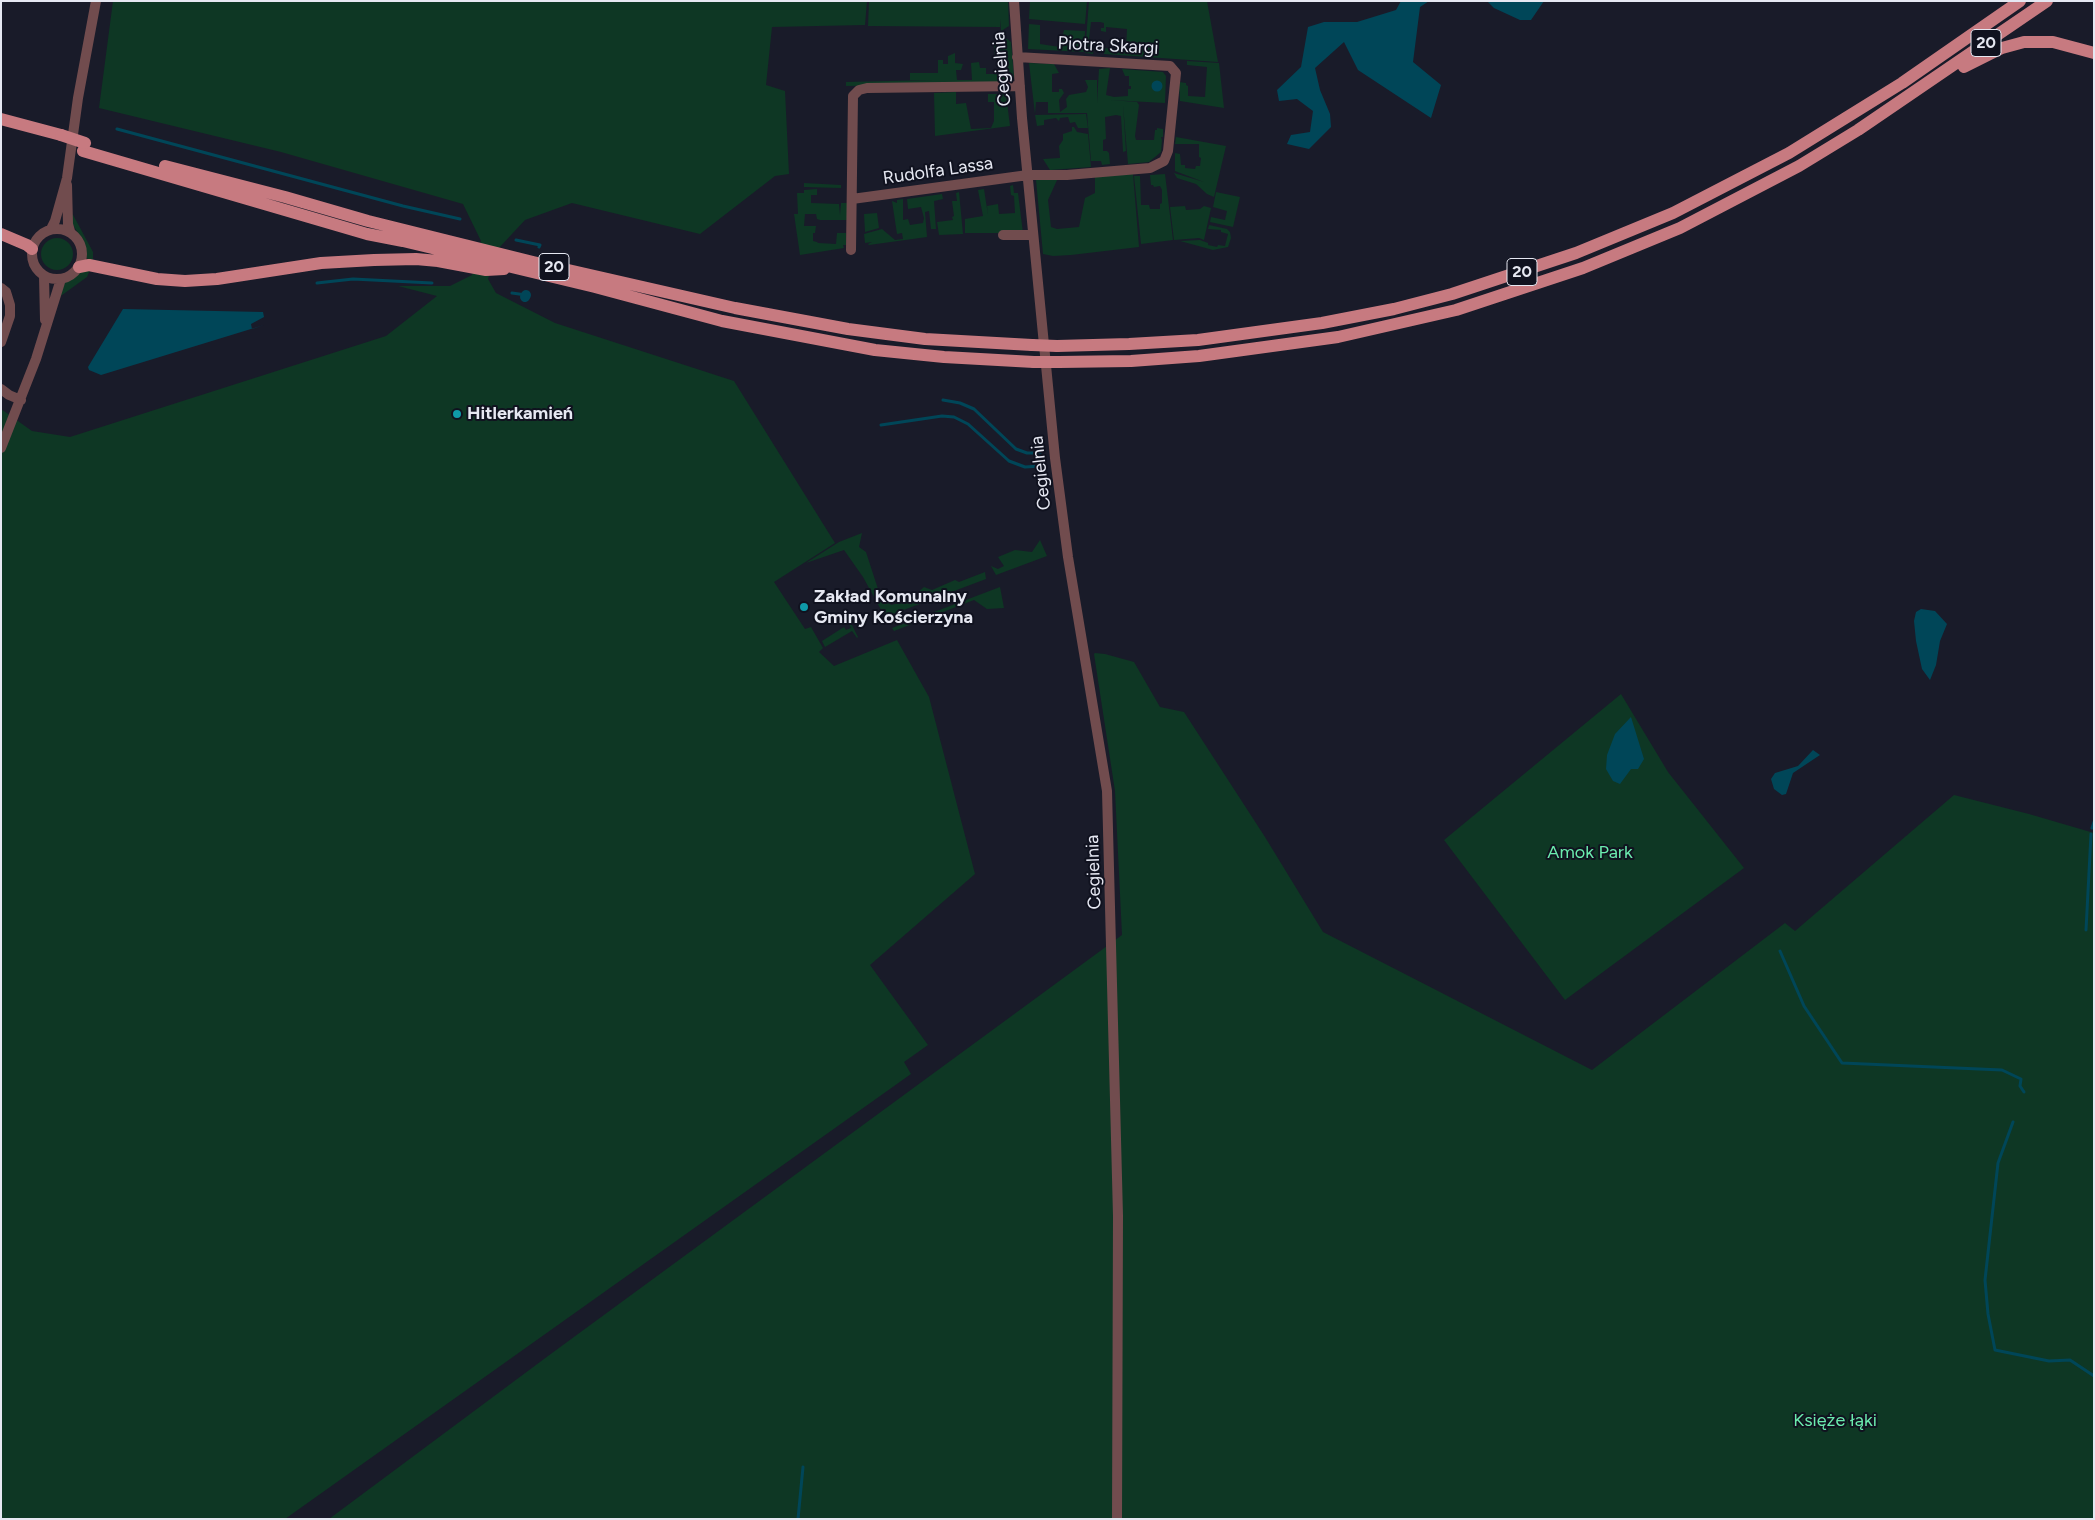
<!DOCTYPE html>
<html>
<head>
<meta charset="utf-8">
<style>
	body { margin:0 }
	#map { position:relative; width:2095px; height:1520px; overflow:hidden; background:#191b29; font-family:Figtree,sans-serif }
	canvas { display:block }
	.frame { position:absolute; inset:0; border:2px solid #e6e8f2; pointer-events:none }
</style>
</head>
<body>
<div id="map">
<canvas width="2095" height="1520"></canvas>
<div class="frame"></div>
</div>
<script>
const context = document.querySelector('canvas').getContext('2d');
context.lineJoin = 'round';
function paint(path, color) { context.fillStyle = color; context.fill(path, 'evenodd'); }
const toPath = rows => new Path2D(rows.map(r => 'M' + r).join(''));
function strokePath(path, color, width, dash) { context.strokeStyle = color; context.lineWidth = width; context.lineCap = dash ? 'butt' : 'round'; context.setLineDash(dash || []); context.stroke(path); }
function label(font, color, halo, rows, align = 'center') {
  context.font = font + ' Figtree,sans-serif'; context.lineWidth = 4; context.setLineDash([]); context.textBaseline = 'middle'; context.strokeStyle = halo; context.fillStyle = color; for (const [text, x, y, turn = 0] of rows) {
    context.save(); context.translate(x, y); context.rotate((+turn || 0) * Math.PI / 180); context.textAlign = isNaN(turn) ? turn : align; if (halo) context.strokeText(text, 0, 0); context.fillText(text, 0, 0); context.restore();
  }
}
paint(toPath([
	[113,1,867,1,865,25,772,27,766,85,785,91,789,174,775,176,700,234,572,203,525,220,498,249,488,279,496,293,555,323,734,381,835,543,774,582,805,629,811,627,823,648,819,652,834,666,897,640,929,697,975,874,870,965,928,1045,904,1062,911,1074,285,1519,1,1519,1,409,32,431,70,437,386,336,437,296,398,286,450,286,472,275,481,241,463,204,281,152,99,108],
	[869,1,1008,1,1009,26,1001,31,1000,19,1000,27,868,26],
	[1030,1,1087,1,1085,24,1029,19],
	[1089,1,1207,1,1218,62,1104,54,1104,48,1126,50,1127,29,1106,27,1106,32,1101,31,1101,28,1104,28,1104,23,1100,22,1091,22,1089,39,1094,43,1093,54,1085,53],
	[1029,24,1040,25,1040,44,1060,47,1064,30,1085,31,1084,52,1028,49],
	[1002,38,1007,39,1011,42,1014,77,1012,81,1005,84,846,86,846,82,932,80,910,80,910,73,938,73,938,60,943,60,943,64,948,64,948,56,955,53,955,63,963,64,961,70,956,70,957,80,972,80,971,63,979,62,980,68,986,68,986,74,998,74,998,77,1004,77],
	[1001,42,1003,60,1000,60,995,58,994,43],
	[1187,61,1219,63,1224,108,1180,101,1179,82,1186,83,1186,85,1188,86,1188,96,1205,97,1207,67,1187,65],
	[1029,63,1054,64,1059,73,1052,74,1052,92,1059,92,1059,89,1062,89,1064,93,1059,100,1060,112,1067,107,1066,99,1069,95,1086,92,1088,87,1085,80,1097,80,1097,103,1099,69,1110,68,1106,95,1114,97,1128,96,1128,89,1131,89,1131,86,1129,86,1129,76,1125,76,1122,69,1163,72,1166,76,1165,103,1110,100,1137,102,1139,105,1135,136,1136,140,1154,140,1155,130,1157,130,1157,128,1163,129,1163,137,1161,137,1162,140,1161,152,1149,162,1128,164,1123,105,1126,151,1123,152,1121,116,1116,115,1105,117,1106,139,1103,140,1103,151,1107,151,1109,153,1110,164,1102,165,1101,161,1091,161,1087,113,1048,113,1048,102,1036,102,1035,114],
	[956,92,956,104,966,103,971,129,991,128,994,121,994,102,988,102,988,94,1006,94,1010,126,935,136,934,93],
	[1086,114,1088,128,1078,128,1075,122,1070,123,1068,117,1060,118,1059,121,1056,118,1044,120,1044,125,1037,126,1035,115],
	[1072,127,1074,127,1077,132,1088,134,1091,167,1050,170,1043,159,1060,158,1059,146,1063,140,1063,134,1072,131],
	[1176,137,1226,146,1214,197,1207,194,1196,184,1177,178,1174,173,1204,182,1175,171,1175,153,1180,154,1181,165,1185,165,1185,168,1195,169,1196,166,1200,166,1201,158,1199,157,1199,144,1175,144],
	[1133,174,1139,247,1071,255,1053,256,1043,254,1036,180,1058,178,1048,200,1051,227,1057,229,1079,227,1085,198,1095,193,1095,176],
	[1165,174,1173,240,1141,244,1134,176,1140,176,1141,205,1149,205,1150,209,1160,209,1160,204,1162,203,1162,190,1160,186,1154,187,1153,185,1151,185,1150,175],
	[804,183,841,185,841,188,804,187],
	[1013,185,1014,193,1018,193,1023,233,965,233,965,219,983,216,978,190,984,189,988,215,987,206,998,204,999,214,1015,213,1014,196,1011,195,1010,186],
	[817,189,817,195,811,195,811,203,839,204,840,215,841,203,849,203,847,220,820,220,817,219,816,214,805,214,804,226,816,226,815,233,813,233,813,241,817,242,818,243,836,244,837,233,846,233,846,245,843,245,844,248,800,255,794,214,798,214,797,193,804,193,804,190],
	[959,192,963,234,939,235,937,222,953,220,952,217,954,216,952,201,957,201,956,193],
	[1216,192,1240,197,1233,227,1210,222,1211,217,1225,220,1227,211,1213,207],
	[942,194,943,199,934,201,936,229,931,229,929,211,925,212,927,237,869,245,868,244,872,242,865,243,864,234,882,229,895,240,903,239,902,233,897,234,892,201,897,203,897,200,903,199,903,220,908,219,910,225,923,223,924,218,921,207,908,209,907,199],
	[1185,206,1186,210,1200,209,1204,206,1211,208,1204,240,1199,238,1174,240,1170,207],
	[71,211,93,252,93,261,86,258,84,242,71,222],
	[877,213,879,228,865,232,864,214],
	[1209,225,1227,229,1230,232,1231,238,1228,247,1213,250,1180,241,1200,240,1208,243,1208,245,1217,247,1218,245,1225,246,1228,234,1221,232,1221,230,1208,229],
	'41 254a16 16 0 1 1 32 0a16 16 0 1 1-32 0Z',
	[90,270,87,277,58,298,65,282,81,272],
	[862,533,859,547,866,552,878,589,891,605,908,601,924,587,932,590,955,580,959,582,985,572,986,579,885,617,863,577,844,550,806,563,839,542],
	[1040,540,1047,556,996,575,991,566,998,569,1004,566,998,557,1015,550,1032,552],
	[1000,587,1004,608,987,609,974,600,894,631,892,628],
	[851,623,858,637,857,638,852,631,825,647,822,641,844,627,846,630,851,628,849,624],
	[1095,653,1105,654,1134,662,1160,707,1184,712,1265,837,1323,932,1592,1070,1785,923,1795,931,1954,795,2029,814,2094,833,2094,1519,329,1519,548,1356,1122,935,1115,791,1094,654],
	[1621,694,1668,772,1744,868,1565,1000,1444,840]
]), '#0e3724');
paint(toPath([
	[1401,1,1429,1,1420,7,1413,62,1441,85,1431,118,1358,70,1344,42,1315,68,1320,90,1330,114,1331,127,1309,149,1287,144,1291,135,1310,132,1313,111,1297,99,1279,101,1277,90,1301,67,1308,27,1324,22,1357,22,1396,10],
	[1487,1,1544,1,1531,20,1520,20,1494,8],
	'1151.5 86a5.5 5.5 0 1 1 11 0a5.5 5.5 0 1 1-11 0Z',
	[123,309,263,312,264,317,251,324,252,329,264,325,101,375,89,370,88,367],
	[1921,609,1935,611,1947,624,1940,641,1936,665,1930,680,1922,669,1916,641,1914,621,1916,612],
	[1631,717,1644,759,1638,769,1631,769,1620,784,1613,781,1606,769,1607,755,1615,734],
	[1813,750,1820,755,1793,773,1786,794,1782,795,1774,789,1771,779,1775,773,1798,766]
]), '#004658');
strokePath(toPath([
	[117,129,403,206,460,219],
	[516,240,540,245,539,247],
	[317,283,353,279,432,283],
	[512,293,526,295,526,293],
	[943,400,960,403,974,409,1016,449,1027,453,1040,453],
	[881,425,942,416,954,417,968,424,1009,461,1025,467,1041,466],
	[2092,828,2094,822],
	[2086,930,2091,834],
	[1780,951,1804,1006,1842,1063,2002,1070,2021,1079,2020,1086,2024,1092],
	[2013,1122,1998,1163,1985,1280,1988,1314,1995,1350,2049,1361,2070,1360,2094,1376],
	[798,1519,803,1467]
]), '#004658', 3);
strokePath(toPath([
	[525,297,526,295]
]), '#004658', 10);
strokePath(toPath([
	[1014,1,1022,118,1055,458,1068,557,1107,791,1118,1216,1117,1519],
	[67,185,68,224,70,231],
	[852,199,1028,175,1067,175,1150,168,1164,161,1168,151,1176,73,1170,66,1017,57],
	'32 254a25 25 0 1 1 50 0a25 25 0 1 1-50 0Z',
	[51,229,55,221,67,178,78,98,96,1],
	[1003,235,1033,235],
	[851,250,853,96,859,90,867,88,1020,86],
	[44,276,45,320],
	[1,288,6,292,10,305,10,316,1,342],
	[1,389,9,395,21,400],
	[1,448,36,359,61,279]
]), '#714c4e', 10);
strokePath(toPath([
	[1964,67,2002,48,2024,42,2053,42,2094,53],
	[1,119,61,135],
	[83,151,367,234,403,241,595,287,722,321,875,350,944,357,1034,362],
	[165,166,285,197,368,221,533,262,735,308,848,329,925,339,1032,345],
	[1,234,27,245,32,249],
	[79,267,89,265,157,279,185,281,217,279,321,263,374,260,416,259,438,261,486,270,504,269],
	[1057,346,1129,344,1198,340,1322,323,1394,309,1452,294,1576,253,1673,213,1789,153,1902,83,2020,1],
	[1059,362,1131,361,1199,356,1338,337,1456,310,1583,268,1680,228,1799,166,1858,130,2047,1]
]), '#c77a80', 12);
strokePath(toPath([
	[61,135,85,143],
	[1032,345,1057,346],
	[1034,362,1059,362]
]), '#c77a80', 12);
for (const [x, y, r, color] of [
	[457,414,5,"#0f9aa8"],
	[804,607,5,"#0f9aa8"]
]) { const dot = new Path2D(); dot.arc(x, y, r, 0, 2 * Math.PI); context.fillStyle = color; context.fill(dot); strokePath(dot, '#10121f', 2); }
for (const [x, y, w] of [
	[1986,43,30],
	[554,267,30],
	[1522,272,30]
]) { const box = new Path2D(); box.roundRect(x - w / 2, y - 13.5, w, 27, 4); context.fillStyle = '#10121f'; context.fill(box); strokePath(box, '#e6e8f2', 1); }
label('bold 16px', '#e6e8f2', null, [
	["20",1986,43],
	["20",554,267],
	["20",1522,272]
]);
label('18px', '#e6e8f2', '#10121f', [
	["Piotra Skargi",1108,46,3],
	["Cegielnia",1002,69,-95],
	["Rudolfa Lassa",938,171,-8],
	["Cegielnia",1041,473,-96],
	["Cegielnia",1094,872,-92]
]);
label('bold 18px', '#e6e8f2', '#10121f', [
	["Hitlerkamień",467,414],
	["Zakład Komunalny",814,597],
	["Gminy Kościerzyna",814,618]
], 'left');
label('18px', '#6bebae', '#10121f', [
	["Amok Park",1590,853],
	["Księże łąki",1835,1421]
]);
</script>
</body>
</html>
